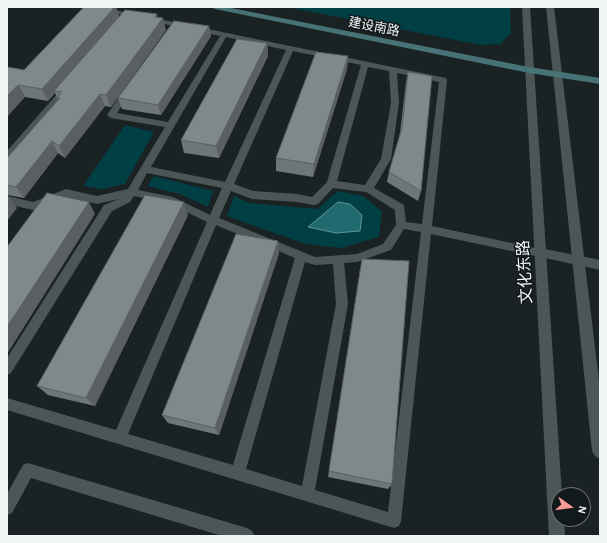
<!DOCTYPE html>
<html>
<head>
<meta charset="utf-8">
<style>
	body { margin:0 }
	#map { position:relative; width:607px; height:543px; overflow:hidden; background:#1b2223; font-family:"Alegreya Sans",sans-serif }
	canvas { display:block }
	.frame { position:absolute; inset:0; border:8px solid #f0f5f5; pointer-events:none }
	.north { position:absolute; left:551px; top:487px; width:40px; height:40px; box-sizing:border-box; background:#12191a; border:1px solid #6b7172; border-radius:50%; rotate:104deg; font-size:11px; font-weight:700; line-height:16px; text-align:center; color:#f0f5f5 }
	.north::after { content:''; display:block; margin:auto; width:14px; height:18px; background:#f59b98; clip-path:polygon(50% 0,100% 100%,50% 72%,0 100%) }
</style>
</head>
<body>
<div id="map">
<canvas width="607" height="543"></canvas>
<div class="frame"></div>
<div class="north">N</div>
</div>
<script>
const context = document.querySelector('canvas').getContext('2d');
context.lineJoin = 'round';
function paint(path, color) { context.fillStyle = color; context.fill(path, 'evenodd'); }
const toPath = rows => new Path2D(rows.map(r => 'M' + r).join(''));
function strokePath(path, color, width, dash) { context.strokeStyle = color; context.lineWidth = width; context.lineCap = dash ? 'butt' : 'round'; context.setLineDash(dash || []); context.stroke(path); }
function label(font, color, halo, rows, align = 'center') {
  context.font = font + ' "Alegreya Sans","Noto Sans SC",sans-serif'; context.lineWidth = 3; context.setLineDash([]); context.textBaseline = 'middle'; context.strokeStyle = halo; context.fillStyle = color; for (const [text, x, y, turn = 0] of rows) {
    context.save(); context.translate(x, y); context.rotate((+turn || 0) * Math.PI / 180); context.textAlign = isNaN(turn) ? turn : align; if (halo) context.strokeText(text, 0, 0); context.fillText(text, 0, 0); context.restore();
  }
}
paint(toPath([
	[287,7,510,7,511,33,500,44,481,45],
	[125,125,154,132,125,184,102,189,83,186],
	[154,176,213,191,208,207,180,194,147,186],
	[338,191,363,196,382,211,379,237,341,248,305,244,227,216,234,196,249,203,317,209]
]), '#003f43');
const water = toPath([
	[338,202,350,204,362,215,360,231,336,233,308,227,338,202]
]);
paint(water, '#216a6f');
strokePath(water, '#5f9497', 1);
paint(toPath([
	[105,8,446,78,447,80,432,226,544,250,545,253,544,256,540,257,431,234,401,521,399,526,394,528,7,410,7,398,116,430,207,222,168,203,134,196,130,202,112,211,11,373,7,375,7,358,104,205,119,199,97,204,67,197,33,210,7,204,7,196,33,202,66,189,97,196,128,189,165,127,111,118,107,115,125,88,128,87,132,90,117,113,168,122,220,36,103,11,103,9,105,8],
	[226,37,286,50,225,182,151,167,226,37],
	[293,51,361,65,327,182,312,197,297,194,253,191,234,184,293,51],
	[368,67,389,71,391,103,381,159,365,185,337,181,368,67],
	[397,73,439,82,422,224,406,222,404,205,374,188,391,159,399,103,397,73],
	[147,173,222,188,210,215,173,197,138,190,147,173],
	[333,188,366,192,395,210,396,225,383,244,357,254,315,257,219,218,231,191,252,199,297,202,314,205,318,204,333,188],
	[216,225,295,258,233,465,128,434,216,225],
	[404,229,421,232,388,512,315,490,348,304,344,263,357,262,391,250,404,229],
	[305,262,315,265,333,264,336,304,302,486,246,469,305,262],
	[64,86,70,86,71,88,10,159,7,160,7,151,64,86],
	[28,463,247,528,252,531,255,536,222,536,31,478,12,513,7,515,7,494,23,465,28,463]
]), '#4d5657');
paint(toPath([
	[540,248,600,260,600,270,536,256,534,253,536,250,540,248]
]), '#4d5657');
paint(toPath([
	[522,7,530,7,562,495,559,495,559,519,564,519,565,536,549,536,522,7],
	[546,7,554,7,600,389,600,459,595,456,592,451,546,7]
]), '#4d5657');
paint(toPath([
	[211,7,226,7,529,67,600,78,600,84,529,73,215,9,211,7]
]), '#477376');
paint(toPath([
	[84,7,116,7,119,17,158,17,166,30,111,107,105,106,65,158,58,153,24,198,7,195,7,158,58,100,55,93,48,101,25,97,7,67,24,70],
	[209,26,211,36,161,115,122,109,118,98],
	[267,43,268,56,219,158,184,153,181,140],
	[348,56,347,69,313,177,276,171,276,158],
	[408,72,421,191,418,201,387,182,389,172,400,133,406,82],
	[188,215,95,406,48,395,37,386],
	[279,253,219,435,168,423,162,415],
	[360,270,392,484,388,489,328,477]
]), '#6e7677');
paint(toPath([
	[113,7,116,7,119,17,54,91,55,93,48,101,42,89],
	[157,14,159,24,163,18,166,30,111,107,106,95],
	[209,26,211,36,161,115,158,105],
	[267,43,268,56,219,158,216,146],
	[348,56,347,69,313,177,314,164],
	[18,85,25,97,7,117,7,96],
	[100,94,105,106,65,158,59,146],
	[52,141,58,153,24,198,16,187],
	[8,196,17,208,7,221,7,198],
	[89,202,95,214,7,354,7,327],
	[184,202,188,215,95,406,86,398],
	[278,241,279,253,219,435,215,428]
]), '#5a6061');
const building = toPath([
	[84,7,113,7,112,8,114,8,42,89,18,85,7,96,7,67,24,70,84,7],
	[125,10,157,14,155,17,163,18,106,95,100,94,59,146,52,141,16,187,7,185,7,158,60,98,57,98,62,92,54,91,125,10],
	[174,21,209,26,158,105,118,98,174,21],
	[237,39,267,43,216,146,181,140,237,39],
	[316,52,348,56,314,164,276,158,316,52],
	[408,72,432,76,421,191,389,172,402,128,408,72],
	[47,193,89,202,7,327,7,247,47,193],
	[145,195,184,202,86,398,37,386,145,195],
	[236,234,278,241,215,428,162,415,236,234],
	[362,259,409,261,392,484,329,471,362,259]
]);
paint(building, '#80898a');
strokePath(building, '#5a6061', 1);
label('13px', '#f0f5f5', '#12191a', [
	["建设南路",374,27,11]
]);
label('16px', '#f0f5f5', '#12191a', [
	["文化东路",525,272,-93]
]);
</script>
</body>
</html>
